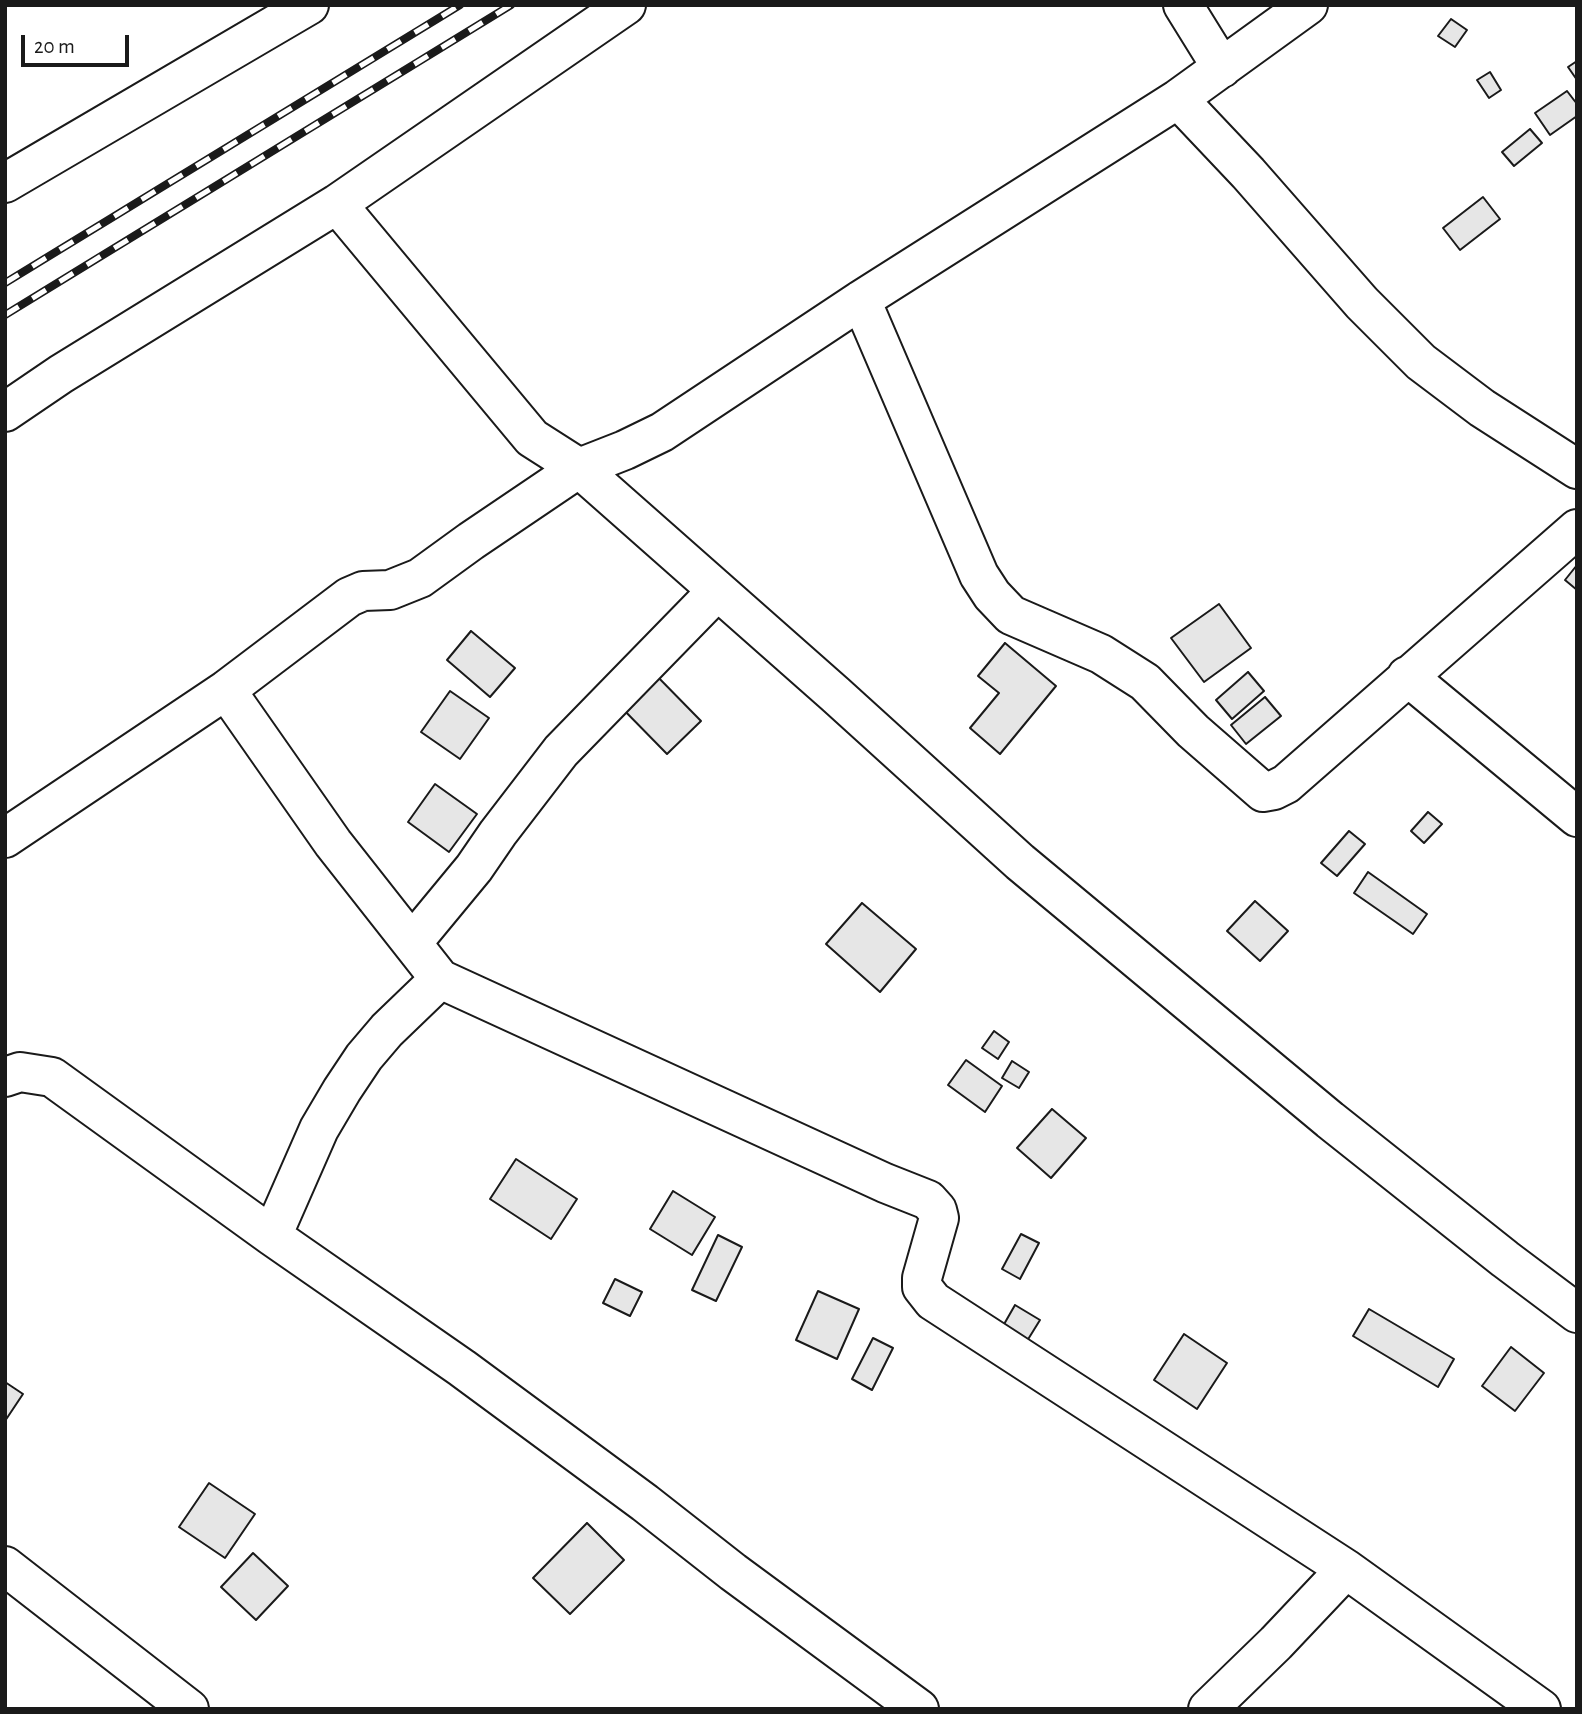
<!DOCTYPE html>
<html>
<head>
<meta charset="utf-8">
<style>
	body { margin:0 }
	#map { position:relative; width:1582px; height:1714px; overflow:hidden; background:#fff; font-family:"Alegreya Sans",sans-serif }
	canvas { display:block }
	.frame { position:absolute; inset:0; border:7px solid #1a1a1a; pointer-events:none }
	.scale { position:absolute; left:21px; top:35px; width:108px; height:32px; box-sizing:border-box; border:4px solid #1a1a1a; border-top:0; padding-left:9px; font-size:21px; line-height:24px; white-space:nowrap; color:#1a1a1a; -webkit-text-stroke:5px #fff; paint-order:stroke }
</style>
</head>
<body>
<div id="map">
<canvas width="1582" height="1714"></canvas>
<div class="frame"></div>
<div class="scale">20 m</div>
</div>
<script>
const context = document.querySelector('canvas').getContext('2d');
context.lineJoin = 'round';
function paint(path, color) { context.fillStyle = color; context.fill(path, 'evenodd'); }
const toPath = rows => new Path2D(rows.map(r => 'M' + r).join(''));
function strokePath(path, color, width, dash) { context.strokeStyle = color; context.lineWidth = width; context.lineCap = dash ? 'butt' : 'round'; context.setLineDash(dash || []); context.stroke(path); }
const building = toPath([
	[1451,19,1467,30,1455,47,1438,36,1451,19],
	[1577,61,1577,80,1568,67,1577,61],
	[1490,72,1501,90,1489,98,1477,80,1490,72],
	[1567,91,1577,104,1577,116,1550,135,1535,113,1567,91],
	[1530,129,1542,143,1514,166,1502,152,1530,129],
	[1483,197,1500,219,1460,250,1443,228,1483,197],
	[1577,565,1577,590,1565,580,1577,565],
	[1219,604,1251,648,1204,682,1171,638,1219,604],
	[471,631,515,668,490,697,447,660,471,631],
	[1005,643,1056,686,1000,754,970,728,999,693,978,676,1005,643],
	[651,670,701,721,667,754,617,703,651,670],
	[1248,672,1264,691,1232,719,1216,700,1248,672],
	[450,691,489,718,460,759,421,732,450,691],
	[1265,697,1281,716,1246,744,1231,725,1265,697],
	[435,784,477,814,449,852,408,822,435,784],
	[1428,812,1442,824,1424,843,1411,831,1428,812],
	[1349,831,1365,844,1337,876,1321,863,1349,831],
	[1368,872,1427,914,1413,934,1354,893,1368,872],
	[1255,901,1288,931,1260,961,1227,931,1255,901],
	[862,903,916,949,880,992,826,944,862,903],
	[994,1031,1009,1042,998,1059,982,1048,994,1031],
	[966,1060,1002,1086,985,1112,948,1085,966,1060],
	[1012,1061,1029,1072,1019,1088,1002,1078,1012,1061],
	[1052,1109,1086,1138,1051,1178,1017,1148,1052,1109],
	[516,1159,577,1199,551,1239,490,1199,516,1159],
	[673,1191,715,1217,692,1255,650,1229,673,1191],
	[1021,1234,1039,1243,1020,1279,1002,1269,1021,1234],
	[718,1235,742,1247,716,1301,692,1290,718,1235],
	[615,1279,642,1292,630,1316,603,1303,615,1279],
	[818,1291,859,1309,837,1359,796,1340,818,1291],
	[1015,1305,1040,1320,1027,1341,1003,1326,1015,1305],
	[1369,1309,1454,1359,1438,1387,1353,1336,1369,1309],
	[1184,1334,1227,1363,1197,1409,1154,1380,1184,1334],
	[873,1338,893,1348,872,1390,852,1379,873,1338],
	[1511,1347,1544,1373,1515,1411,1482,1386,1511,1347],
	[5,1382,23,1394,5,1421,5,1382],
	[209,1483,255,1514,225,1558,179,1527,209,1483],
	[587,1523,624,1560,570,1614,533,1578,587,1523],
	[253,1553,288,1586,256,1620,221,1587,253,1553]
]);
paint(building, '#e6e6e6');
strokePath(building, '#1a1a1a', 2);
const minor = toPath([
	[1183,5,1222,68],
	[1178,99,1248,173,1362,303,1421,362,1482,408,1577,469],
	[5,183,309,5],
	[337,204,532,438,579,468,836,695,1020,862,1330,1120,1505,1259,1577,1313],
	[861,300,979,575,992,595,1011,615,1101,654,1145,682,1193,731,1263,792,1274,790,1286,784,1577,529],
	[5,412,61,374,337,204,626,5],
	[1407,676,1577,817],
	[226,690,333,843,440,979,885,1183,928,1200,937,1210,939,1218,922,1278,922,1287,933,1301,1346,1569,1541,1709],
	[5,838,226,690,349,597,363,591,390,590,420,578,471,541,579,468,625,450,662,432,861,300,1178,99,1308,5],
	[412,943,474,868,498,833,561,751,717,591],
	[5,1077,20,1072,52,1077,272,1236,462,1368,645,1503,733,1572,919,1709],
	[272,1236,319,1129,342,1090,364,1057,387,1030,440,979],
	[5,1566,189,1709],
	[1208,1709,1276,1643,1346,1569]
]);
strokePath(minor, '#1a1a1a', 42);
strokePath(minor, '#fff', 38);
const rail = toPath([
	[5,283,460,5],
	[5,315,511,5]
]);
strokePath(rail, '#1a1a1a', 8);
strokePath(rail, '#fff', 5, [16]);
</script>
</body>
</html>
